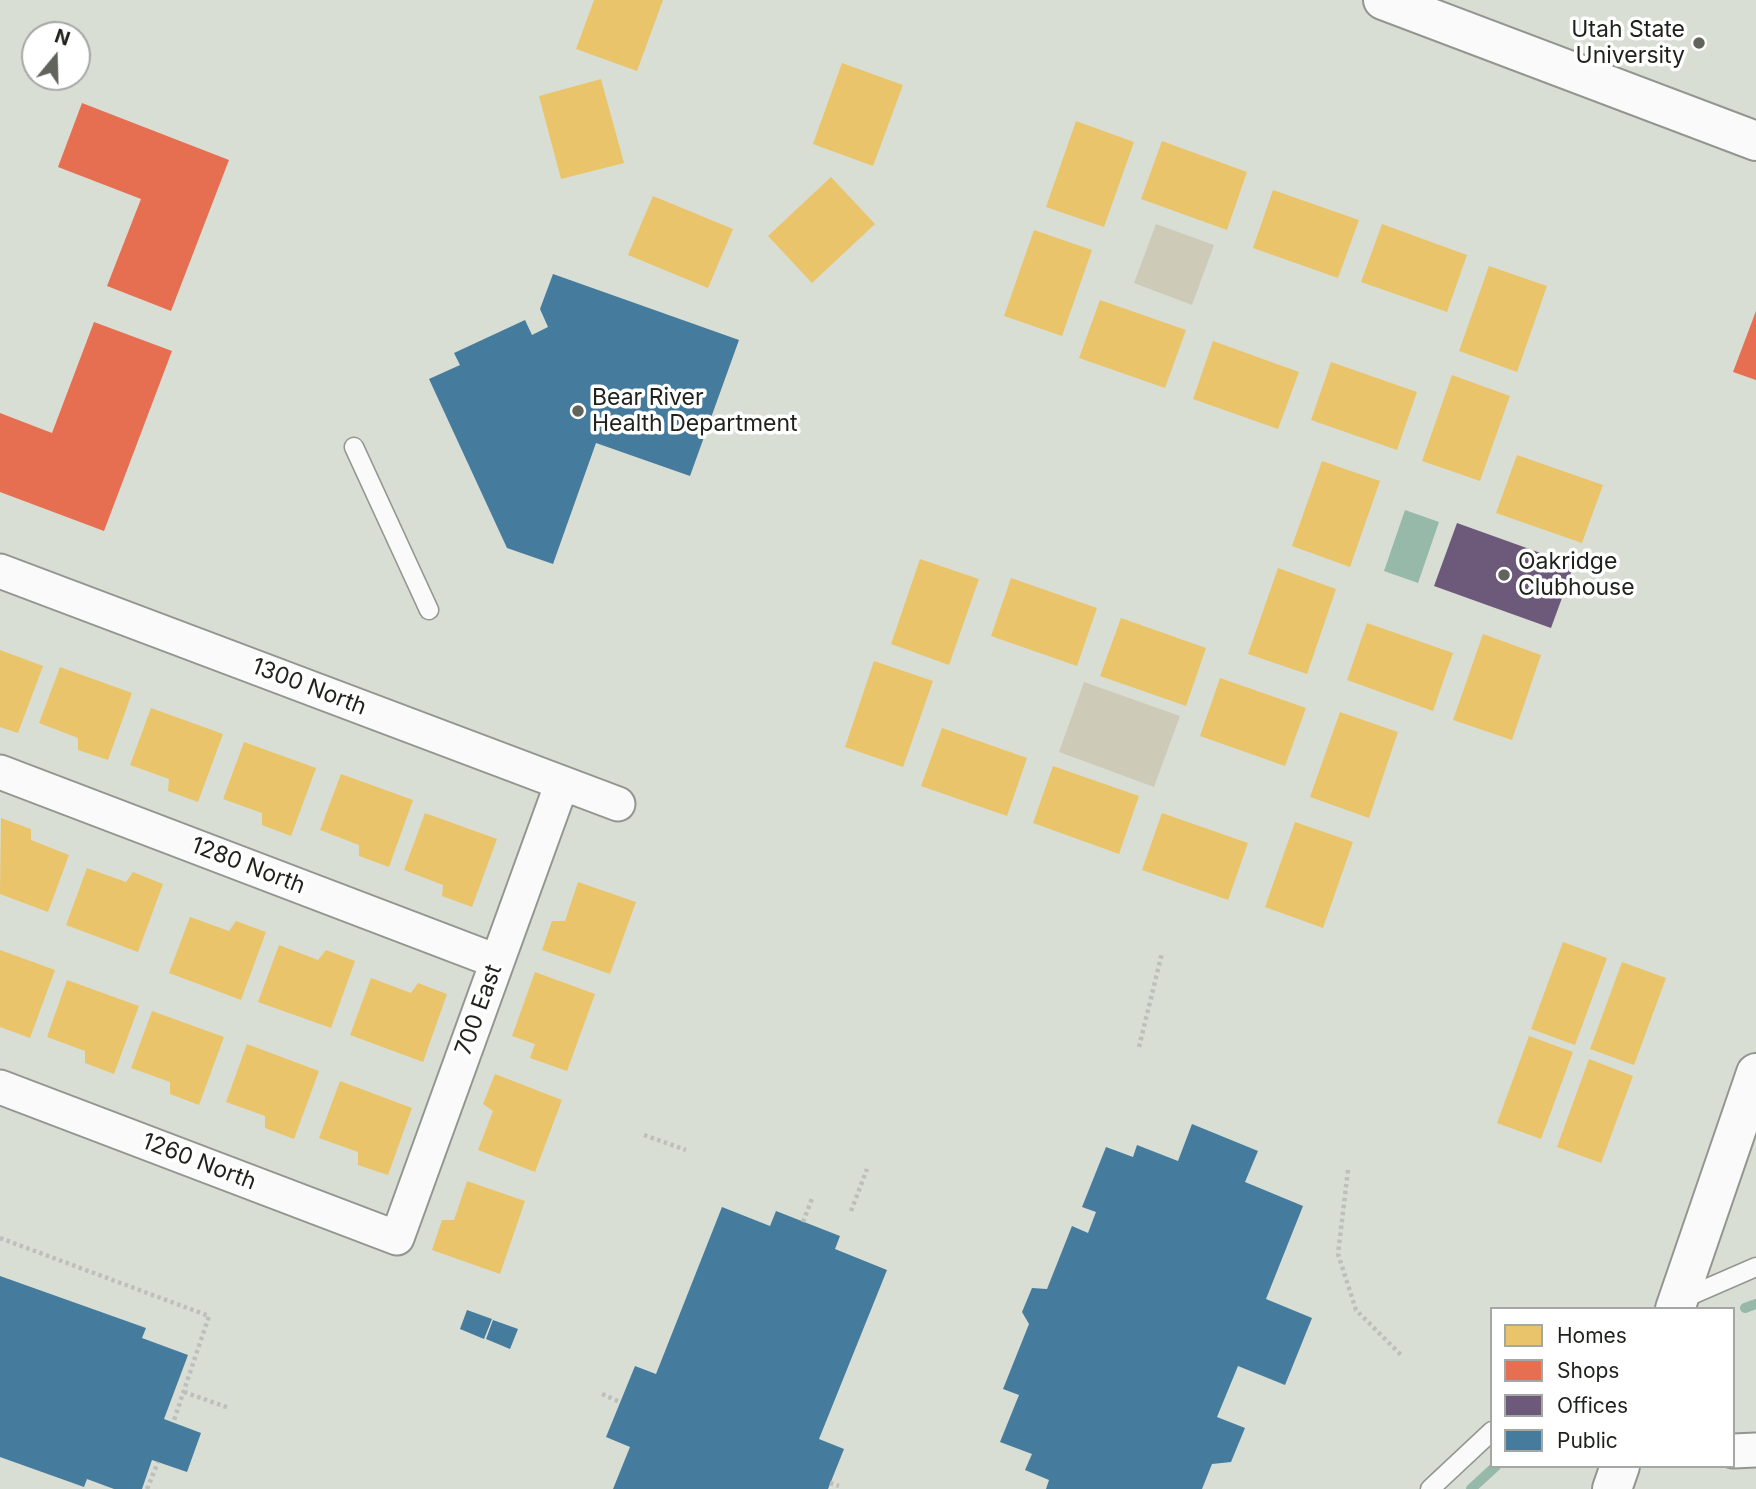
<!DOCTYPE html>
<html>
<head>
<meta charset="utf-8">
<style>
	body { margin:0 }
	#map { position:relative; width:1756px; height:1489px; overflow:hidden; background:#d9ded5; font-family:Inter,sans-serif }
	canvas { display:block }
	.legend { position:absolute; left:1490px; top:1307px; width:245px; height:161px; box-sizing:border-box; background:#fff; border:2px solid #a5a7a4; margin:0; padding:9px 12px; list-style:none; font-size:21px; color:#1f221c }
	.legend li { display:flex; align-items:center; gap:14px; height:35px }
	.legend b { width:35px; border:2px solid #a5a7a4 }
	.north { position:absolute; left:21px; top:21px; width:70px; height:70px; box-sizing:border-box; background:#fff; border:2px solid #a5a7a4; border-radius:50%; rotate:19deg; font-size:19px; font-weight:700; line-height:28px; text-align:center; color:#1f221c }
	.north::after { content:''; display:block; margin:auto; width:24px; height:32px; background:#60645d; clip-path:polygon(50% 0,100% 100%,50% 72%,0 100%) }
</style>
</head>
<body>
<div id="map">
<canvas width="1756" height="1489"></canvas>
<ul class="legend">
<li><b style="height:19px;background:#e9c46a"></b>Homes</li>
<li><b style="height:19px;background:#e76f51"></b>Shops</li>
<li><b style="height:19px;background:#6d597a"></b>Offices</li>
<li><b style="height:19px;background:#457b9d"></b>Public</li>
</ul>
<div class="north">N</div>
</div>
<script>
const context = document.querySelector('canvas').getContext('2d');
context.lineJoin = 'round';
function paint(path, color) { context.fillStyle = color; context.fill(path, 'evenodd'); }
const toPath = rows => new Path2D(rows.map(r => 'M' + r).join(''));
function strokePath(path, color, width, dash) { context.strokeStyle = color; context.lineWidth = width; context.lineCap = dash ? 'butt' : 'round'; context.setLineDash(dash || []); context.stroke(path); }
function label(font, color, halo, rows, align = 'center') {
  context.font = font + ' Inter,sans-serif'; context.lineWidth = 7; context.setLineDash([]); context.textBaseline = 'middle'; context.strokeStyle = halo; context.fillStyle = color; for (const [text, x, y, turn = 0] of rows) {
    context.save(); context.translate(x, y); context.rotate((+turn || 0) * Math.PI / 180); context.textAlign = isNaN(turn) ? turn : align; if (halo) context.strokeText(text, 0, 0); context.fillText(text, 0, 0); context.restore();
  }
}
paint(toPath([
	[1156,224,1214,245,1192,305,1134,283],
	[1084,682,1180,716,1154,787,1059,752]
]), '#cdcab8');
paint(toPath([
	[1405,510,1439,522,1418,583,1384,571]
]), '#96b9a9');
paint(toPath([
	[594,0,663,0,637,71,576,49],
	[842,63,903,85,873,166,813,144],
	[601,79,624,163,561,179,539,96],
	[1076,121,1134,142,1104,227,1046,207],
	[1162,141,1247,172,1227,230,1141,199],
	[831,177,875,224,812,283,768,236],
	[1273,190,1359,220,1338,278,1253,248],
	[653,196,733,229,708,288,628,255],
	[1382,224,1467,255,1447,312,1361,282],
	[1034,230,1092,250,1062,336,1004,316],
	[1489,266,1547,286,1517,372,1459,351],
	[1100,300,1186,330,1165,388,1079,358],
	[1213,341,1299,372,1278,429,1193,399],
	[1331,362,1417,392,1397,450,1311,420],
	[1452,375,1510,396,1480,481,1422,461],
	[1517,455,1603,485,1582,543,1496,513],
	[1322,461,1380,481,1350,567,1292,546],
	[920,559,979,579,949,665,891,644],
	[1278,568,1336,589,1307,674,1248,654],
	[1011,578,1097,608,1077,666,991,636],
	[1121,618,1206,648,1186,706,1100,676],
	[1367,623,1453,653,1433,711,1347,680],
	[1483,634,1541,655,1512,740,1453,720],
	[0,650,43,666,18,733,0,727],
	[874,661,933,681,903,767,845,747],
	[60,667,132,693,108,760,78,750,78,738,39,723],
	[1220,678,1306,708,1285,766,1200,736],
	[151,708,223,734,198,802,168,791,169,779,130,765],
	[1340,712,1398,732,1369,818,1310,797],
	[942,728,1027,758,1007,816,921,786],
	[244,742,316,768,291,836,262,825,262,813,223,799],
	[1053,766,1139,796,1119,854,1033,823],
	[341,774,413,800,389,867,359,856,359,845,320,830],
	[425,813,497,839,472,907,442,896,443,885,404,870],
	[1162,813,1248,843,1228,900,1142,870],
	[1,818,31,829,31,840,69,855,48,912,0,894],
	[1295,822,1353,842,1323,928,1265,907],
	[87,868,126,882,133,872,163,884,138,952,66,925],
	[578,882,636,902,610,974,542,950,552,921,565,921],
	[190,917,229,931,236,921,266,932,241,1000,169,973],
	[1563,942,1607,958,1575,1045,1531,1029],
	[279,945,318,960,326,950,355,961,331,1028,258,1002],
	[0,950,55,970,30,1038,0,1027],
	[1622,962,1666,978,1634,1065,1590,1049],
	[535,972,595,994,567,1071,530,1058,535,1044,512,1036],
	[371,978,411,993,418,983,447,994,423,1062,350,1035],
	[67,980,139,1006,114,1074,85,1063,85,1051,47,1037],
	[152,1011,224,1037,199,1105,170,1094,170,1082,131,1068],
	[1529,1036,1573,1052,1541,1139,1497,1123],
	[247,1044,319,1071,294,1139,265,1128,265,1116,226,1102],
	[1589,1059,1633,1076,1601,1163,1557,1147],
	[495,1074,562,1100,535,1172,478,1150,493,1111,483,1104],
	[340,1081,412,1108,388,1175,358,1165,358,1152,319,1138],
	[467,1181,525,1201,500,1274,432,1250,442,1220,454,1220]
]), '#e9c46a');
paint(toPath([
	[82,103,229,160,171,311,107,286,141,199,58,167],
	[1756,311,1756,380,1733,372],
	[94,322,172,351,104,531,0,492,0,413,52,433]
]), '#e76f51');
paint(toPath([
	[1457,523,1574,565,1551,628,1434,586]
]), '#6d597a');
paint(toPath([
	[553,274,739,340,690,476,596,443,553,564,507,548,429,379,460,365,454,353,525,320,532,335,548,327,540,309],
	[1192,1124,1258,1151,1245,1182,1303,1206,1266,1299,1312,1318,1285,1385,1238,1366,1217,1417,1245,1428,1231,1462,1212,1464,1202,1489,1046,1489,1049,1480,1025,1470,1032,1454,1000,1442,1019,1395,1003,1389,1029,1324,1022,1312,1032,1288,1047,1289,1072,1226,1088,1233,1096,1212,1082,1207,1106,1147,1133,1157,1137,1145,1178,1161],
	[722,1207,770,1226,776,1211,840,1236,835,1249,887,1270,819,1439,844,1449,828,1489,613,1489,630,1447,606,1437,635,1366,656,1374],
	[0,1276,146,1328,142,1338,188,1355,164,1419,201,1433,187,1472,152,1460,142,1489,114,1489,87,1479,84,1487,0,1457],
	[467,1310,492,1319,484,1339,460,1329],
	[493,1320,518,1329,510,1349,486,1339]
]), '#457b9d');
strokePath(toPath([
	[1745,1308,1756,1304],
	[1471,1489,1496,1466]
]), '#96b9a9', 10);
const service = toPath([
	[354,447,429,610],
	[1680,1300,1756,1267],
	[1430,1489,1492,1431]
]);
const minor = toPath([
	[0,571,618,804],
	[0,772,496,961],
	[0,1087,397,1238,562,783],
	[1733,1451,1756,1450]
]);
const secondary = toPath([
	[1383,0,1756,141],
	[1675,1309,1756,1073],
	[1612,1489,1620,1466]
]);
strokePath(service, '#939690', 21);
strokePath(minor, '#939690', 37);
strokePath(secondary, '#939690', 42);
strokePath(toPath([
	[1139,1047,1162,953],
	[644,1135,686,1150],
	[1348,1170,1338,1254,1356,1310,1401,1355],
	[851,1211,867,1169],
	[803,1222,813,1196],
	[0,1238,209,1316,173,1423],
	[184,1392,229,1408],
	[602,1394,620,1402],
	[830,1483,839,1486],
	[147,1489,158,1462]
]), '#bdbfbd', 4.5, [3.5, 3.5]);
strokePath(service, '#f9faf9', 18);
strokePath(minor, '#f9faf9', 33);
strokePath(secondary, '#f9faf9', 38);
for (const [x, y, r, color] of [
	[1699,43,7,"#60645d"],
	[578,411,7,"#60645d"],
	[1504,575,7,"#60645d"]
]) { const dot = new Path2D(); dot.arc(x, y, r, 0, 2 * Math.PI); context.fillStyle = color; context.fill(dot); strokePath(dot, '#fff', 2.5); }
label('23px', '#1f221c', '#fff', [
	["Utah State",1685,30,"right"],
	["University",1685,56,"right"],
	["Bear River",592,398],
	["Health Department",592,424],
	["Oakridge",1518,562],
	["Clubhouse",1518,588]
], 'left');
label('23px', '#1f221c', '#fff', [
	["1300 North",309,687,21],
	["1280 North",248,866,21],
	["700 East",479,1010,-70],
	["1260 North",199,1162,21]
]);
</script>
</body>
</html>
